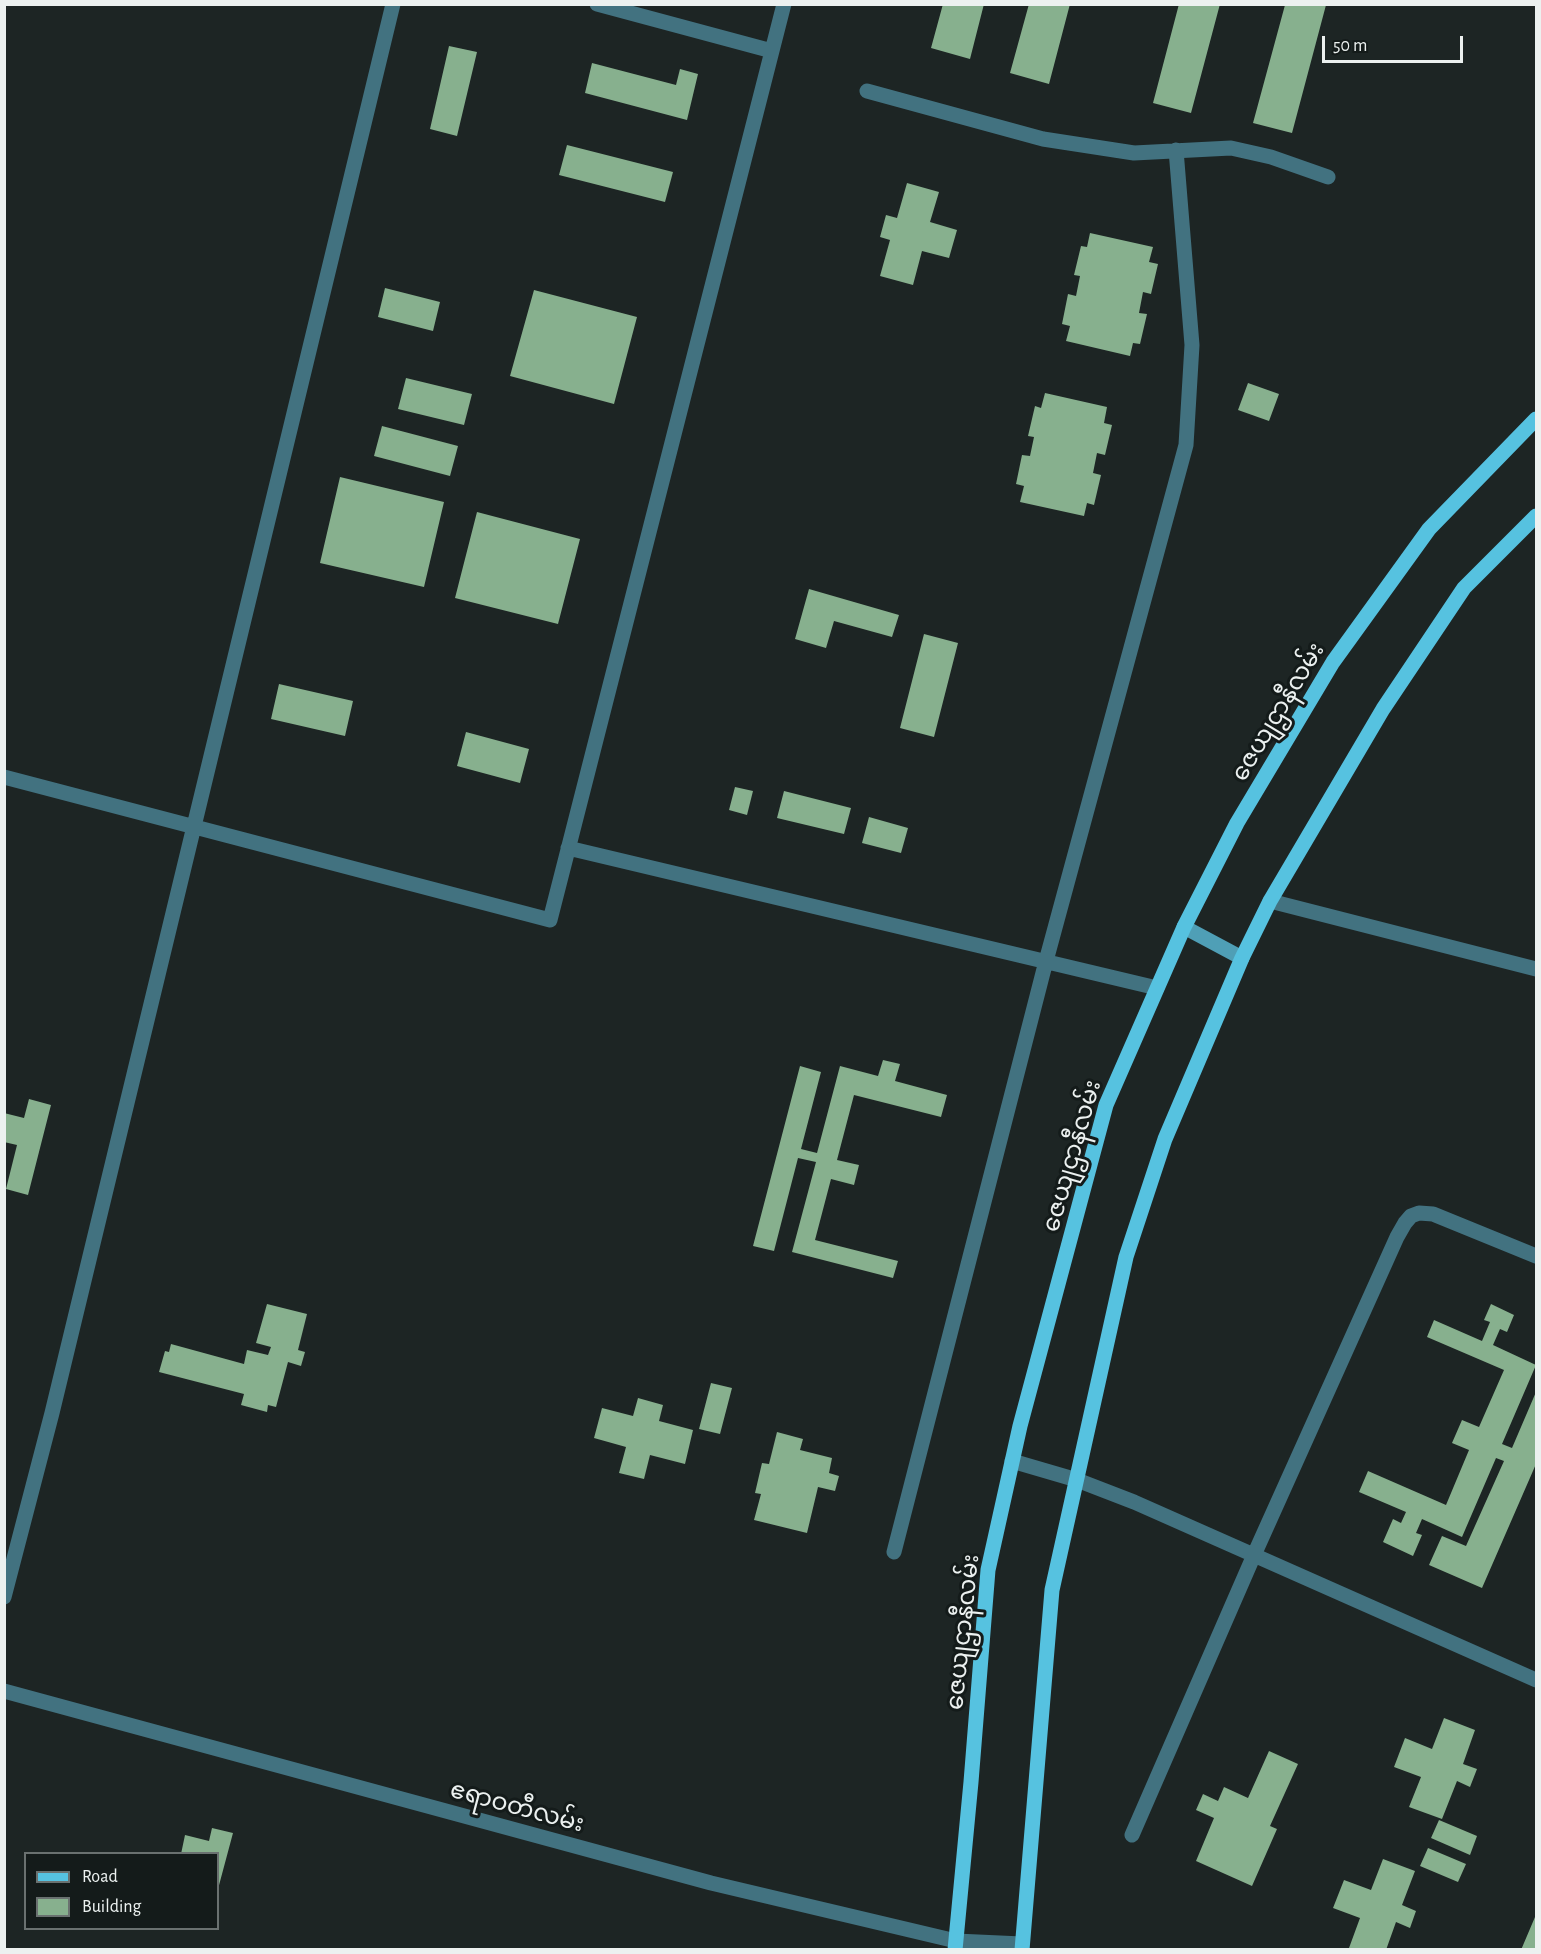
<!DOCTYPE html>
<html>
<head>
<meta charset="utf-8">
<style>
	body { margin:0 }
	#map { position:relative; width:1541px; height:1954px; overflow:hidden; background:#1d2524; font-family:"Alegreya Sans",sans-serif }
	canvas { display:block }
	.frame { position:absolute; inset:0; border:6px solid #ecf1f0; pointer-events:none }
	.legend { position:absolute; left:24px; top:1852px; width:195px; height:78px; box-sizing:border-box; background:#141b1a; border:2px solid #6a7170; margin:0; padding:8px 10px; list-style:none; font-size:18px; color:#ecf1f0 }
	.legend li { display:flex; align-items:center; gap:12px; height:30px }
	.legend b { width:30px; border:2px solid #6a7170 }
	.scale { position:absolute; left:1322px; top:36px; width:141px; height:27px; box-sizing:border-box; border:3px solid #ecf1f0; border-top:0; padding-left:8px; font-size:18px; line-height:21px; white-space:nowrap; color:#ecf1f0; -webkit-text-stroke:4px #141b1a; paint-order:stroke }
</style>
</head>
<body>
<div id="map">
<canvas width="1541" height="1954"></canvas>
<div class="frame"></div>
<ul class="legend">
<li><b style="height:8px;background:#56c2e0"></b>Road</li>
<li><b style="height:16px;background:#87b08e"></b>Building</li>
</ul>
<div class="scale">50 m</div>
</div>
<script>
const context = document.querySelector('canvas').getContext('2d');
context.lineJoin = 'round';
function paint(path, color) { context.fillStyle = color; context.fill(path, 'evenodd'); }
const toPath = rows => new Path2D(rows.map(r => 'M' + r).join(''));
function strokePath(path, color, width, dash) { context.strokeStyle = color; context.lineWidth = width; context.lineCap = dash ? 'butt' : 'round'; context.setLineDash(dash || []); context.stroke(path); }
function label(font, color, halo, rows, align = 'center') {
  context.font = font + ' "Alegreya Sans","Noto Sans Myanmar",sans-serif'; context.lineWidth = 6; context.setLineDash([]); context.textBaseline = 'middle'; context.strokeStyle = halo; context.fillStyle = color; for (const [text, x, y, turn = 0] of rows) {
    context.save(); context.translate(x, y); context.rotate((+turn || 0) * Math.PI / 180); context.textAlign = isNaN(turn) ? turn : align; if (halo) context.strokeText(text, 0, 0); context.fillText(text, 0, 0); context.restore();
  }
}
paint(toPath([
	[943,4,984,4,970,59,931,48],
	[1029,4,1070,4,1049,84,1010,73],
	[1179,4,1220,4,1191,113,1153,103],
	[1285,5,1326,5,1292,133,1253,123],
	[449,46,477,52,457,136,430,129],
	[592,63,676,85,680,69,698,74,687,120,585,93],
	[567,145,673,172,665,202,559,175],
	[907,183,939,192,930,222,957,230,949,258,922,251,913,285,880,276,890,240,880,237,886,215,897,218],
	[1090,233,1153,247,1149,262,1158,264,1151,294,1143,292,1139,313,1147,314,1140,344,1133,343,1130,356,1066,341,1070,326,1062,324,1068,294,1076,296,1080,276,1074,275,1081,246,1087,247],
	[385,288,440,302,433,331,378,317],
	[534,290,637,317,614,404,510,376],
	[406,378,472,394,464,425,398,409],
	[1248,383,1279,394,1269,421,1238,410],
	[1045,393,1107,407,1104,423,1112,425,1105,455,1097,453,1093,473,1101,475,1094,505,1087,503,1084,516,1020,502,1024,486,1016,484,1022,455,1030,456,1034,437,1028,436,1035,406,1041,408],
	[382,426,458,446,450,476,374,456],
	[340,477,444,502,424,587,320,563],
	[477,512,580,539,558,624,455,598],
	[809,589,899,615,892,637,834,621,826,648,795,639],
	[924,634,958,643,934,737,900,728],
	[279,684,353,701,345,736,271,719],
	[466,732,529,749,520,783,457,766],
	[735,787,753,791,747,815,729,810],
	[784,791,851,808,844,834,777,818],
	[869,817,908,828,901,853,862,843],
	[883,1060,900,1064,895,1081,947,1095,941,1117,854,1095,837,1160,859,1165,854,1185,831,1179,815,1240,898,1261,893,1278,792,1252,816,1162,798,1158,774,1251,753,1246,800,1066,821,1072,801,1149,817,1153,840,1066,878,1076],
	[29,1099,51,1105,28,1195,6,1189,17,1145,4,1142,4,1113,24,1118],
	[267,1304,307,1314,298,1350,305,1352,301,1366,288,1362,276,1407,268,1405,267,1412,241,1405,244,1394,159,1372,165,1351,169,1352,171,1344,244,1364,247,1350,268,1355,271,1347,256,1343],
	[1491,1304,1514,1315,1507,1332,1500,1329,1493,1345,1536,1365,1502,1444,1512,1448,1536,1392,1536,1464,1482,1588,1429,1565,1442,1536,1466,1546,1504,1461,1496,1458,1462,1537,1422,1519,1416,1533,1422,1535,1413,1556,1383,1542,1393,1519,1401,1523,1406,1512,1359,1492,1368,1471,1446,1505,1469,1450,1452,1443,1462,1420,1479,1427,1504,1370,1427,1337,1434,1320,1482,1341,1490,1322,1484,1320],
	[711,1383,732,1388,720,1434,699,1429],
	[638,1398,663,1405,659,1421,693,1430,685,1464,650,1455,644,1479,619,1473,626,1447,594,1438,602,1408,633,1416],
	[777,1432,803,1439,800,1450,832,1458,829,1473,839,1476,835,1491,818,1487,807,1533,754,1520,761,1494,755,1493,762,1463,769,1464],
	[1444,1718,1475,1730,1463,1764,1477,1769,1470,1787,1457,1781,1442,1819,1409,1807,1421,1777,1394,1767,1405,1738,1432,1749],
	[1269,1751,1298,1764,1270,1826,1277,1829,1252,1886,1196,1861,1214,1818,1196,1810,1203,1794,1218,1801,1224,1787,1248,1798],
	[1439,1820,1477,1836,1470,1855,1431,1838],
	[212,1828,233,1833,218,1889,218,1854,181,1854,185,1835,209,1841],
	[1428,1848,1466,1864,1458,1882,1420,1866],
	[1383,1859,1415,1871,1402,1905,1416,1911,1410,1928,1396,1922,1386,1950,1352,1950,1349,1948,1360,1918,1333,1908,1344,1880,1371,1890],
	[1535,1917,1536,1918,1536,1950,1521,1950]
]), '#87b08e');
strokePath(toPath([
	[597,4,772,51],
	[867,91,1043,139,1134,153,1231,148,1271,157,1328,177],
	[4,777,550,920,784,4],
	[568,848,1157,988],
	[1012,1461,1077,1480,1134,1502,1536,1680],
	[894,1552,1046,961,1186,445,1192,345,1176,150],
	[4,1597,52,1413,393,4],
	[1132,1835,1254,1555,1397,1237,1405,1223,1411,1216,1419,1213,1433,1214,1536,1256]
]), '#427280', 15);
strokePath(toPath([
	[1270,901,1536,969],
	[4,1691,711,1883,956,1941,1022,1944]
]), '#427280', 15);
strokePath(toPath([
	[1184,927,1242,958]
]), '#4f9fb6', 15);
strokePath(toPath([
	[955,1950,971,1782,988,1570,1020,1426,1106,1105,1184,927,1237,823,1333,662,1429,529,1536,419],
	[1022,1950,1052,1590,1126,1257,1165,1139,1242,958,1270,901,1383,709,1464,588,1536,516]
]), '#56c2e0', 15);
label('24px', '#ecf1f0', '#141b1a', [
	["ဇေယျဌာနီလမ်း",1278,712,-59],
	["ဇေယျဌာနီလမ်း",1072,1156,-74],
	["ဇေယျဌာနီလမ်း",963,1632,-84],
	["ဧရာဝတီလမ်း",517,1807,15]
]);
</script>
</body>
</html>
